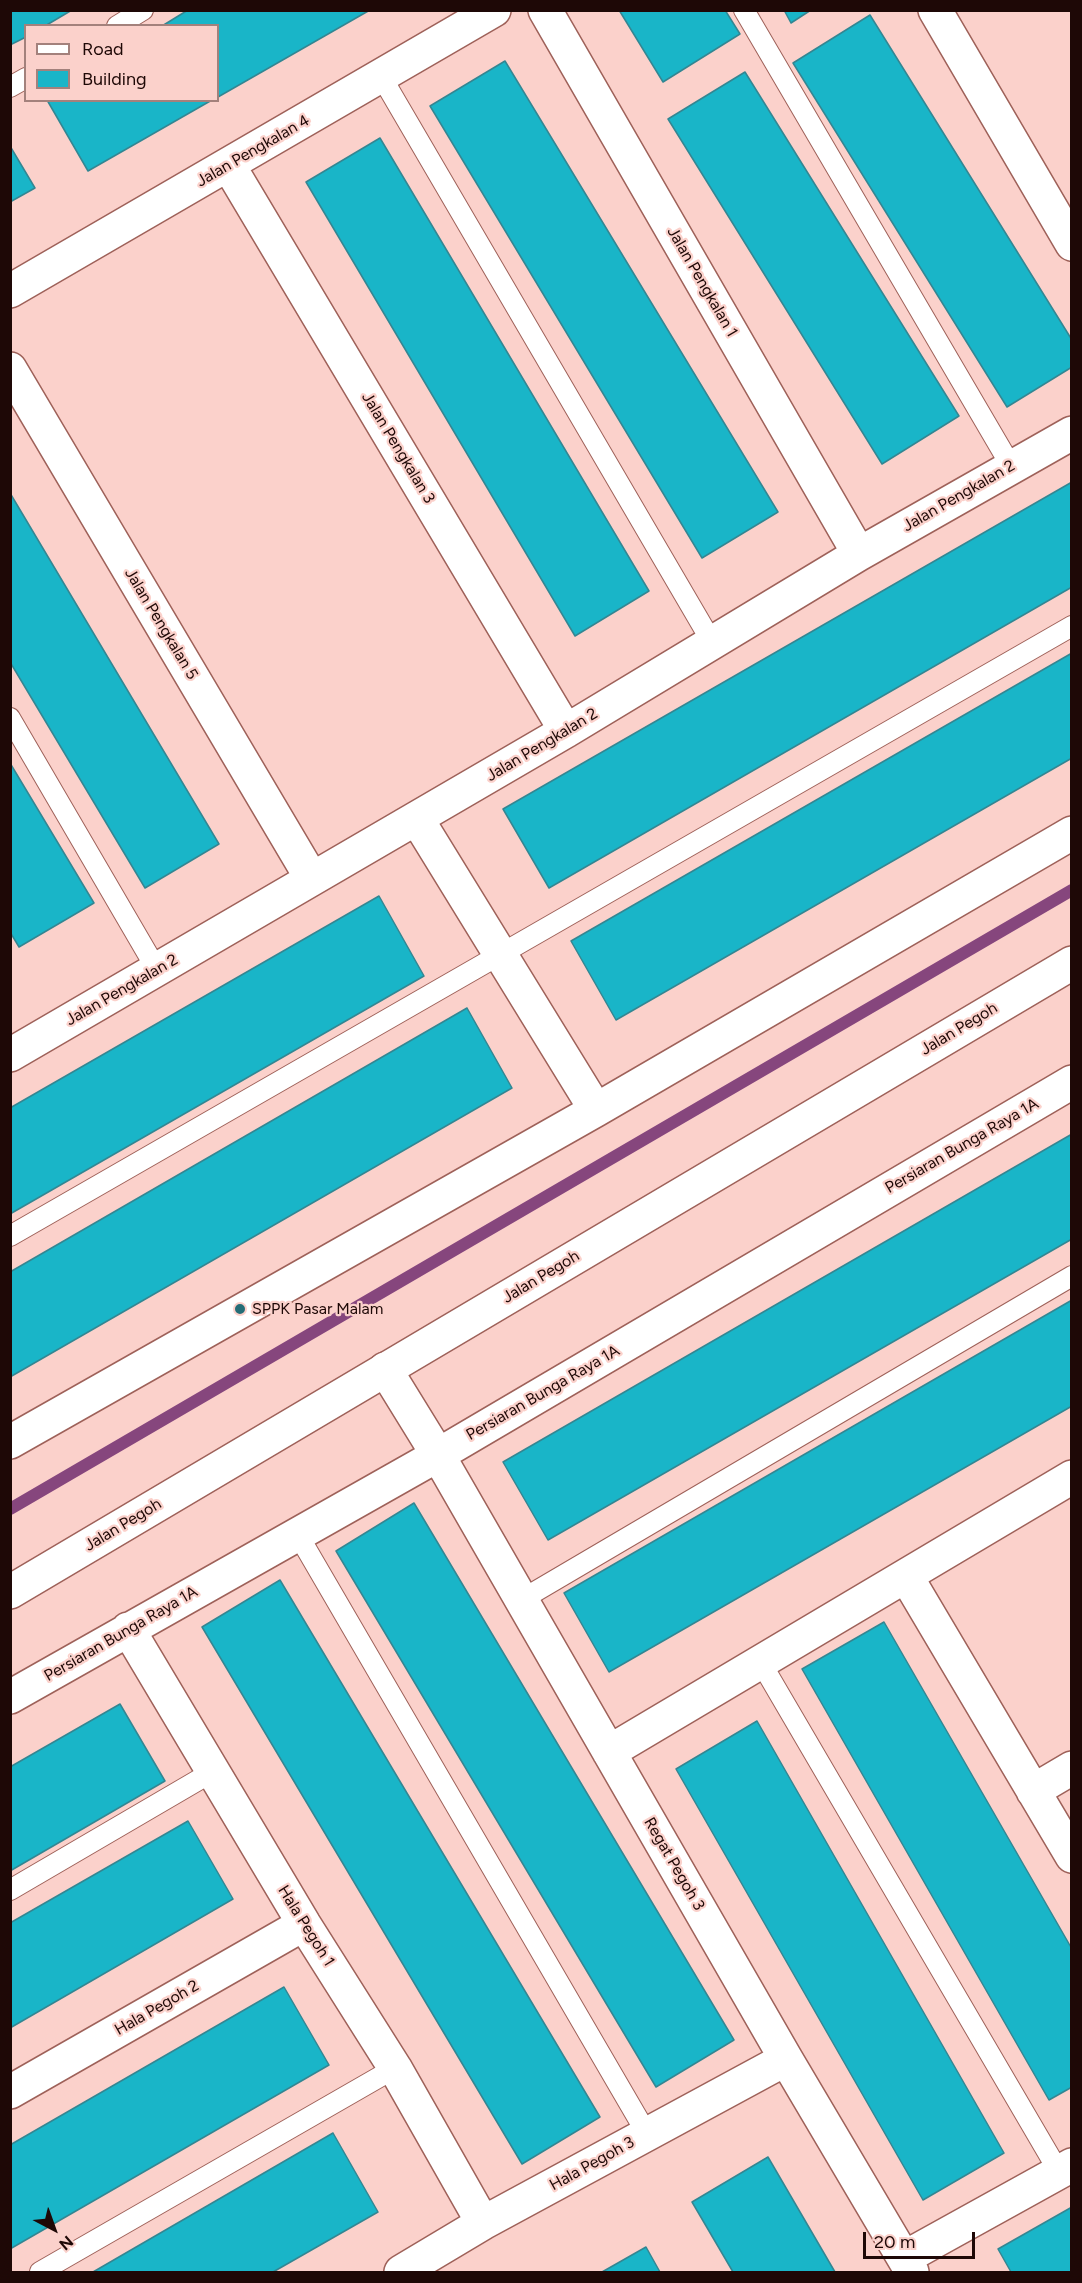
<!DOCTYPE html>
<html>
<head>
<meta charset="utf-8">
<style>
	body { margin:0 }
	#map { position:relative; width:1082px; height:2283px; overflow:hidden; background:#fbd1cb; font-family:Figtree,sans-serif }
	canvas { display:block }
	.frame { position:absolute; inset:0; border:12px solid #1e0806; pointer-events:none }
	.legend { position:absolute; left:24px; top:24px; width:195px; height:78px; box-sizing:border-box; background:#fbd1cb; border:2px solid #a3817c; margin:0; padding:8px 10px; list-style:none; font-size:18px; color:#1e0806 }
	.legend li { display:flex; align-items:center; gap:12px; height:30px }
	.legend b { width:30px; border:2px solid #a3817c }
	.north { position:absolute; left:24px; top:2199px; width:60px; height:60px; -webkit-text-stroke:4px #fbd1cb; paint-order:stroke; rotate:139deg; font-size:16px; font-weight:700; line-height:24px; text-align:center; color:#1e0806 }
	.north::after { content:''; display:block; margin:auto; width:21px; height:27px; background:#1e0806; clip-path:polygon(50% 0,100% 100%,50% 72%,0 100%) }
	.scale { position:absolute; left:863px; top:2232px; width:112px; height:27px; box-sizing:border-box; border:3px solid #1e0806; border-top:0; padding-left:8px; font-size:18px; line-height:21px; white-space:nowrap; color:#1e0806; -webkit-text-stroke:4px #fbd1cb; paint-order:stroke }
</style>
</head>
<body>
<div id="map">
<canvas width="1082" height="2283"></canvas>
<div class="frame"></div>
<ul class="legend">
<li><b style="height:8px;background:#fff"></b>Road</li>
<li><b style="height:16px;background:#19b5c8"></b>Building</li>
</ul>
<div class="north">N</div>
<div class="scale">20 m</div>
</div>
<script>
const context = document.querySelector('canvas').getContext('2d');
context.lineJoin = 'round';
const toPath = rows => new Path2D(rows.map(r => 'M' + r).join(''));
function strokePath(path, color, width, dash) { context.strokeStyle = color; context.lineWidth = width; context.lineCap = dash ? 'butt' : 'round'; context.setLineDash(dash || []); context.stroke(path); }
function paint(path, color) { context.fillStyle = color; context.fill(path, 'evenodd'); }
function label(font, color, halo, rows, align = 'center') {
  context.font = font + ' Figtree,sans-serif'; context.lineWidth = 4.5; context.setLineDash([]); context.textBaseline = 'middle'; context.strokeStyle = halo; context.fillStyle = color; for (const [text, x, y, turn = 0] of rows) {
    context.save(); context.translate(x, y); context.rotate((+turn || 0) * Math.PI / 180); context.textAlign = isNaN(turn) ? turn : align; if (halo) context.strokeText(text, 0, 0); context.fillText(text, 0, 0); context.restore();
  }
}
strokePath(toPath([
	[10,1509,1072,890]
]), '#86467d', 12);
const building = toPath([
	[10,10,72,10,45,26,26,26,26,37,10,45,10,10],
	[188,10,370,10,218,97,218,26,162,26,188,10],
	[619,10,725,10,740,34,663,82,619,10],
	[784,10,811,10,791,23,784,10],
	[870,15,1072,340,1072,367,1007,407,793,63,870,15],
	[505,61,778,512,702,558,430,106,505,61],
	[745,72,959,416,882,464,668,119,745,72],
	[47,100,212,100,88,171,47,100],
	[380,138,649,591,575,636,306,182,380,138],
	[10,146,35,188,10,202,10,146],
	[1072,482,1072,587,549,888,503,809,1072,482],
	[10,493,219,844,145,888,10,662,10,493],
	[1072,653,1072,758,616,1020,571,941,1072,653],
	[10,763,94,903,19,947,10,932,10,763],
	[379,896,424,976,10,1214,10,1108,379,896],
	[467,1008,512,1088,10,1377,10,1272,467,1008],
	[1072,1134,1072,1239,548,1540,503,1462,1072,1134],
	[1072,1300,1072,1406,609,1672,564,1593,1072,1300],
	[414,1503,734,2040,656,2087,336,1551,414,1503],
	[280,1580,600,2117,522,2164,202,1627,280,1580],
	[884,1622,1072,1949,1072,2087,1049,2100,802,1669,884,1622],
	[120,1704,165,1781,10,1871,10,1767,120,1704],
	[757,1721,1004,2153,923,2200,676,1769,757,1721],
	[188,1821,233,1899,10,2028,10,1923,188,1821],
	[284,1987,329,2065,10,2249,10,2145,284,1987],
	[333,2133,378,2212,273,2272,93,2272,333,2133],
	[768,2157,835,2272,733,2272,692,2202,768,2157],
	[1072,2207,1072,2272,1011,2272,998,2249,1072,2207],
	[646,2247,660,2272,602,2272,646,2247]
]);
paint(building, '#19b5c8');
strokePath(building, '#338692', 1.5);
const service = toPath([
	[744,10,1011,466],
	[117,26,143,10],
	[381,76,713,644],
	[10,87,26,78],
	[10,718,157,970],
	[10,1236,1072,626],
	[297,1533,647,2134],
	[521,1600,1072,1276],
	[760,1661,1059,2172],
	[10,1890,212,1772],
	[40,2272,395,2068]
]);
const minor = toPath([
	[545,10,859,554],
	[935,10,1072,244],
	[229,166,566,731],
	[10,291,494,10],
	[10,369,312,879],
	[417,819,596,1110],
	[10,1055,566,731,859,554,1072,433],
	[385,1369,438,1455,786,2059,912,2272],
	[10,1442,596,1110,1072,833],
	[906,1576,1072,1856],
	[128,1629,304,1924,395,2068,483,2223],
	[10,1697,438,1455,1072,1082],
	[609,1752,1072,1477],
	[1033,1791,1072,1768],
	[10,2092,304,1924],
	[904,2258,1072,2165],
	[401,2272,483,2223,786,2059]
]);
const tertiary = toPath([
	[10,1592,1072,963]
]);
strokePath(service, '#9e6159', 22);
strokePath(minor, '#9e6159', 36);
strokePath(tertiary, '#9e6159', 36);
strokePath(service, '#fff', 20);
strokePath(minor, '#fff', 33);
strokePath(tertiary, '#fff', 33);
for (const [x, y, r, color] of [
	[240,1309,6,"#246d77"]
]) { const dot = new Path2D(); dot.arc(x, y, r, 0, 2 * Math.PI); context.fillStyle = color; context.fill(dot); strokePath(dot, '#fbd1cb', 2); }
label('16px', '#1e0806', '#fbd1cb', [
	["Jalan Pengkalan 4",253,151,-30],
	["Jalan Pengkalan 1",702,282,60],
	["Jalan Pengkalan 3",398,448,59],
	["Jalan Pengkalan 2",959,496,-30],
	["Jalan Pengkalan 5",161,624,59],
	["Jalan Pengkalan 2",542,745,-31],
	["Jalan Pengkalan 2",122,990,-30],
	["Jalan Pegoh",959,1029,-31],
	["Persiaran Bunga Raya 1A",962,1146,-30],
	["Jalan Pegoh",541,1277,-31],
	["Persiaran Bunga Raya 1A",543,1393,-30],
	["Jalan Pegoh",123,1525,-31],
	["Persiaran Bunga Raya 1A",121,1634,-30],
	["Regat Pegoh 3",674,1864,60],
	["Hala Pegoh 1",306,1926,58],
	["Hala Pegoh 2",157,2008,-30],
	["Hala Pegoh 3",592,2164,-29]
]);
label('16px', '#1e0806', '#fbd1cb', [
	["SPPK Pasar Malam",252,1309]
], 'left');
</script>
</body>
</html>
